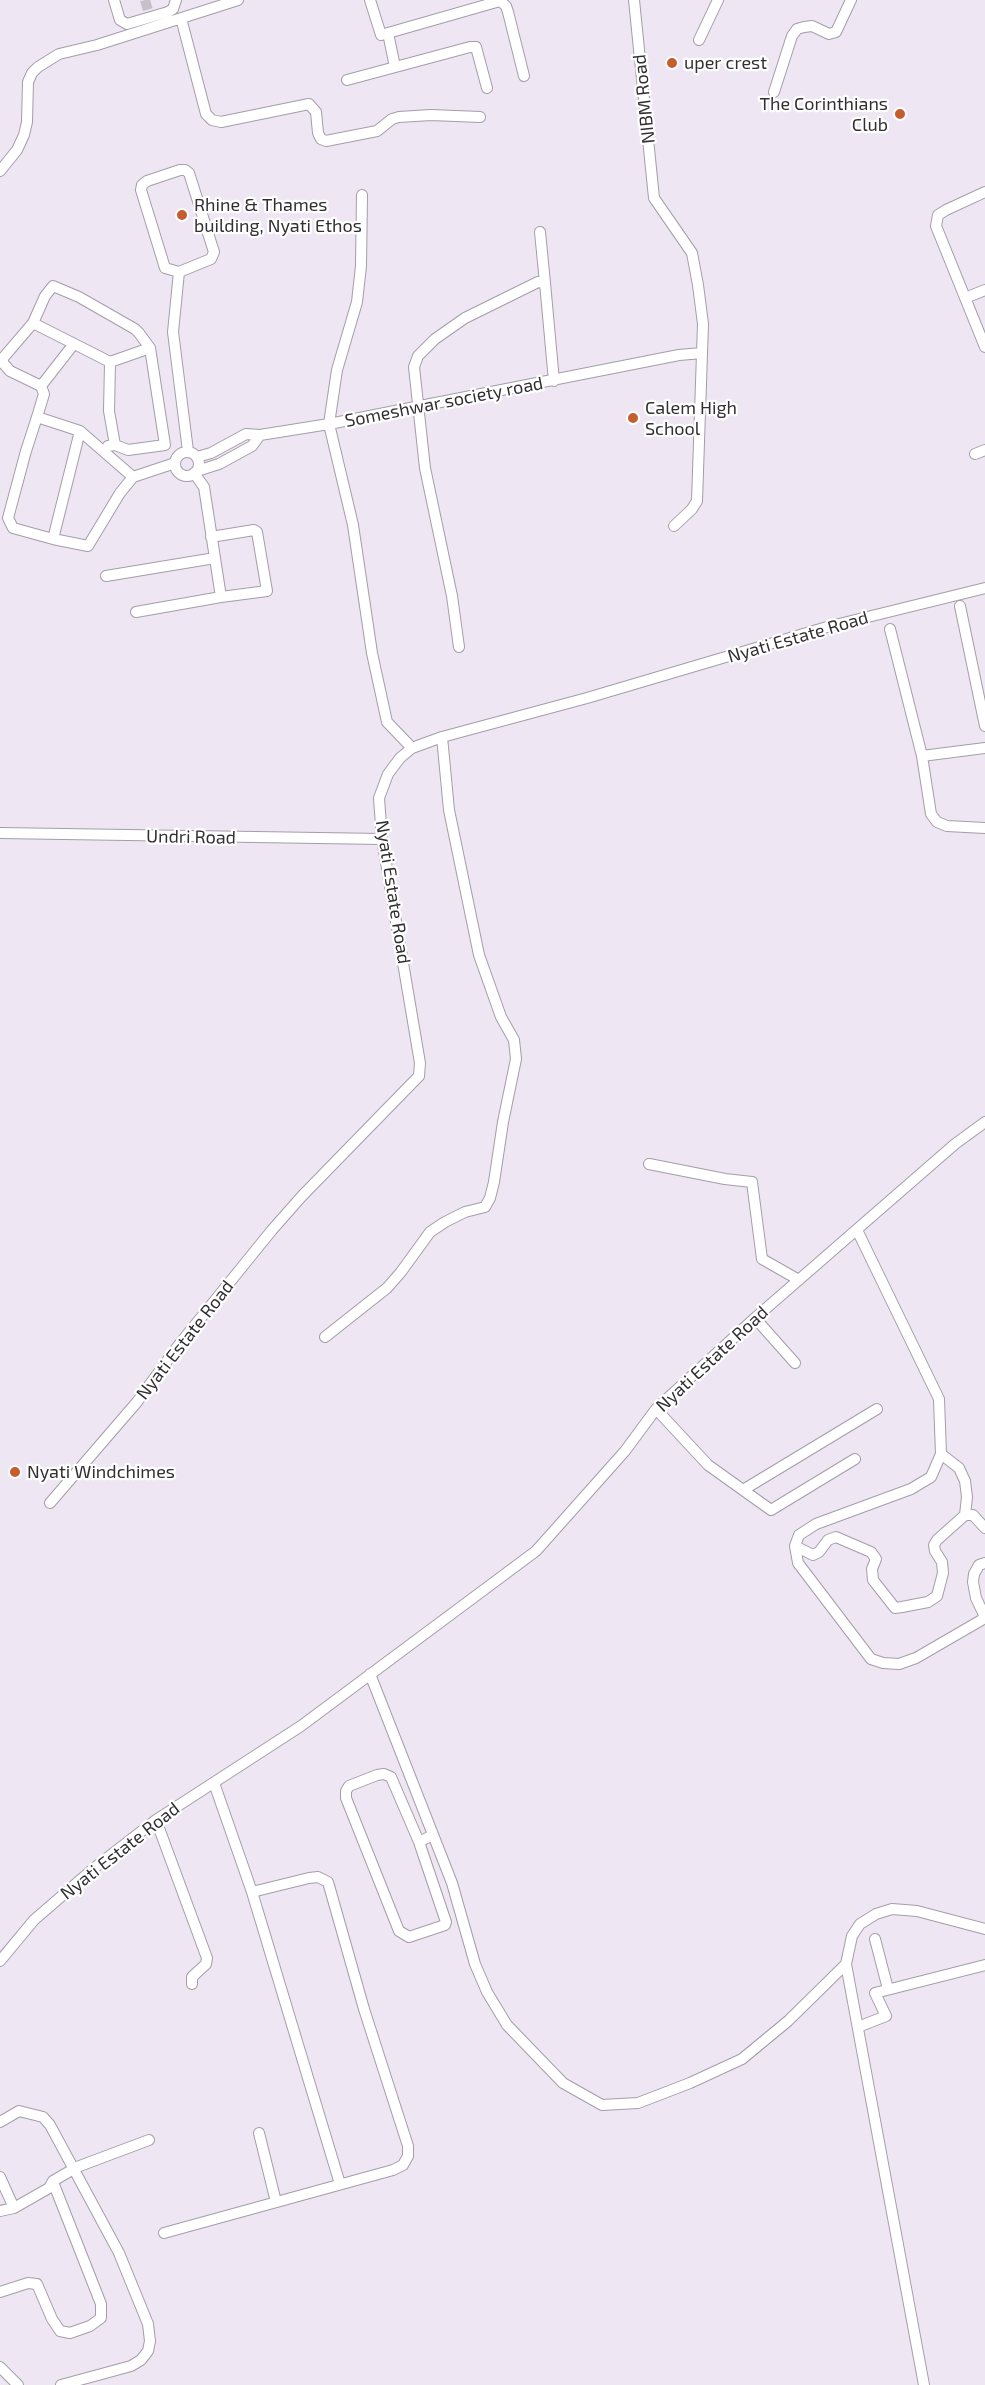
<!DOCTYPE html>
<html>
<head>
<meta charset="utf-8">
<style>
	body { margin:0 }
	canvas { display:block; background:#eee6f2 }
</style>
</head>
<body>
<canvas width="985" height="2385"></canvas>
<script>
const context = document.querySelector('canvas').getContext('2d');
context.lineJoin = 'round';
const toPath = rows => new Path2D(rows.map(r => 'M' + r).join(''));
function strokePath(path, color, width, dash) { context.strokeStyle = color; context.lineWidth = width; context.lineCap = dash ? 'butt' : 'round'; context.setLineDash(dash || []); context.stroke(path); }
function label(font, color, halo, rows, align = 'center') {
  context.font = font + ' "Exo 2",sans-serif'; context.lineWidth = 4.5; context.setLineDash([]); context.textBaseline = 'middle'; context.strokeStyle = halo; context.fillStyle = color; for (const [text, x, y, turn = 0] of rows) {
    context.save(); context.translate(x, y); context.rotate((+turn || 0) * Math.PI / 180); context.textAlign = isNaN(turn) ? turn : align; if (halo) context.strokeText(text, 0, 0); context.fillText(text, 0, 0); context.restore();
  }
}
strokePath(toPath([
	[145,0,149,14]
]), '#c8c1cc', 10, [10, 5]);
const minor = toPath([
	[114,0,120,20,127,24,168,12,173,9,176,0],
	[370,0,381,35,500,1,506,6,508,12,524,76],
	[634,0,654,198,692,253,698,285,703,324,697,501,692,509,674,526],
	[181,18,206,114,212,120,221,122,309,104,316,112,318,133,321,139,326,141,377,131,392,119,399,117,431,115,480,117],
	[388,33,395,67],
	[699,40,718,0],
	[347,80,470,47,476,47,487,88],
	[774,92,792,36,797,29,804,27,812,26,829,34,836,32,851,0],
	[180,170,185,170,189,173,214,252,211,259,179,272,165,268,141,190,142,185,147,181,180,170],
	[0,171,17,150,24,135,27,122,28,82,32,73,38,67,59,54,97,45,238,0],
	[985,192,946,210,938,215,936,226,985,347],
	[362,195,361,266,357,302,337,370,329,424,353,525,372,653,387,722,412,748],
	[540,232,545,283],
	[179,272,173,332,188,451],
	[965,298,985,290],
	[33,323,110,362,150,348],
	[41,386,73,345],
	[37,417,44,394,41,386,10,371,3,363,3,358,33,323,45,296,53,286,79,297,135,329,139,333,150,348,165,445,128,450,115,445],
	[80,431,53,539,88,546,120,493,133,477,175,463],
	[108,446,115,445,109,411,110,362],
	'175 464a12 12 0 1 1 24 0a12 12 0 1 1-24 0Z',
	[975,454,985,450],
	[197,457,211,453,246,434,260,435,329,424,679,355,702,353],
	[197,471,219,464,252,446,260,435],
	[211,537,254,530,257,532,267,591,221,597],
	[53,539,13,528,8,518,26,451,37,417,80,431,133,477],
	[106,576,215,558],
	[960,606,985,726],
	[136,612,221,597,204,487,194,473],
	[890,629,922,756,931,814,937,822,947,826,985,828],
	[459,647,452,596,425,468,414,367,418,356,435,339,465,318,538,282,545,283,554,381],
	[922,756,985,748],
	[0,833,382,839],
	[649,1164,725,1179,752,1182,762,1259,799,1280],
	[857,1230,939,1399,941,1454,931,1477,911,1489,816,1524,799,1535,795,1546,798,1563,871,1659,883,1663,899,1664,916,1658,985,1618],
	[755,1318,795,1363],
	[325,1337,387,1288,401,1272,430,1232,445,1222,465,1212,485,1207,490,1198,494,1182,503,1122,516,1059,514,1040,501,1017,479,955,449,810,442,737],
	[656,1409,708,1465,771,1510,855,1459],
	[941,1454,959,1468,965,1481,967,1497,965,1515],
	[743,1490,877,1409],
	[50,1503,137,1402,178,1346,272,1230,302,1196,419,1076,420,1063,382,839,379,798,388,774,400,758,412,748,442,737,587,698,827,627,985,588],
	[795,1546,813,1555,819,1552,828,1540,836,1537,871,1552,876,1559,872,1569,873,1580,895,1608,902,1607,928,1602,937,1596,943,1573,942,1562,935,1551,934,1545,937,1540,965,1515,973,1515,985,1528],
	[985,1563,979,1565,974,1574,973,1582,976,1598,985,1617],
	[370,1674,452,1883,475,1964,487,1992,507,2025,563,2083,602,2105,638,2103,690,2083,742,2059,788,2021,846,1964,852,1936,860,1924,876,1914,892,1909,917,1911,985,1929],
	[214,1783,252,1892,340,2184],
	[156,1820,207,1958,206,1964,192,1977,192,1984],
	[419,1842,391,1777,384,1774,377,1775,349,1786,346,1791,346,1798,399,1931,409,1937,445,1925,446,1922,419,1842,433,1835],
	[875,1939,888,1989],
	[0,1961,34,1920,93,1869,156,1820,301,1726,536,1551,625,1451,656,1409,755,1318,955,1144,985,1122],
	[846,1964,924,2385],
	[858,2027,886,2016,875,1993,985,1965],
	[0,2122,19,2111,43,2117,50,2125,119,2253,148,2324,150,2341,148,2351,141,2360,131,2366,61,2385],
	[259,2133,276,2202],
	[0,2177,14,2208],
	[0,2211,14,2208,49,2188,53,2181,77,2167,149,2140],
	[164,2233,393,2170,403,2165,408,2156,408,2146,364,2009,328,1882,318,1877,309,1878,252,1892],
	[0,2292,28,2283,37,2284,52,2319,60,2331,70,2333,90,2326,101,2318,101,2304,53,2182],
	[0,2367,18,2385]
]);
strokePath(minor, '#a59da9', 12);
strokePath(minor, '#fff', 10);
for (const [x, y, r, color] of [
	[672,63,6,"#c45e2f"],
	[900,114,6,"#c45e2f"],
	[182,215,6,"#c45e2f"],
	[633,418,6,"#c45e2f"],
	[15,1472,6,"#c45e2f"]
]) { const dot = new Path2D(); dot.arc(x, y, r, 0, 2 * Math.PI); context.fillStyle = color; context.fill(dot); strokePath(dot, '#fff', 2); }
label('18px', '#322f33', '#fff', [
	["uper crest",684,63],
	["The Corinthians",888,104,"right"],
	["Club",888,125,"right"],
	["Rhine & Thames",194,205],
	["building, Nyati Ethos",194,226],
	["Calem High",645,408],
	["School",645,429],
	["Nyati Windchimes",27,1472]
], 'left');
label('18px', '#322f33', '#fff', [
	["NIBM Road",644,99,-96],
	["Someshwar society road",444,402,-11],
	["Nyati Estate Road",798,637,-16],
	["Undri Road",191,837,1],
	["Nyati Estate Road",393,892,81],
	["Nyati Estate Road",185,1340,-52],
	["Nyati Estate Road",712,1359,-43],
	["Nyati Estate Road",120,1851,-38]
]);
</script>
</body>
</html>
